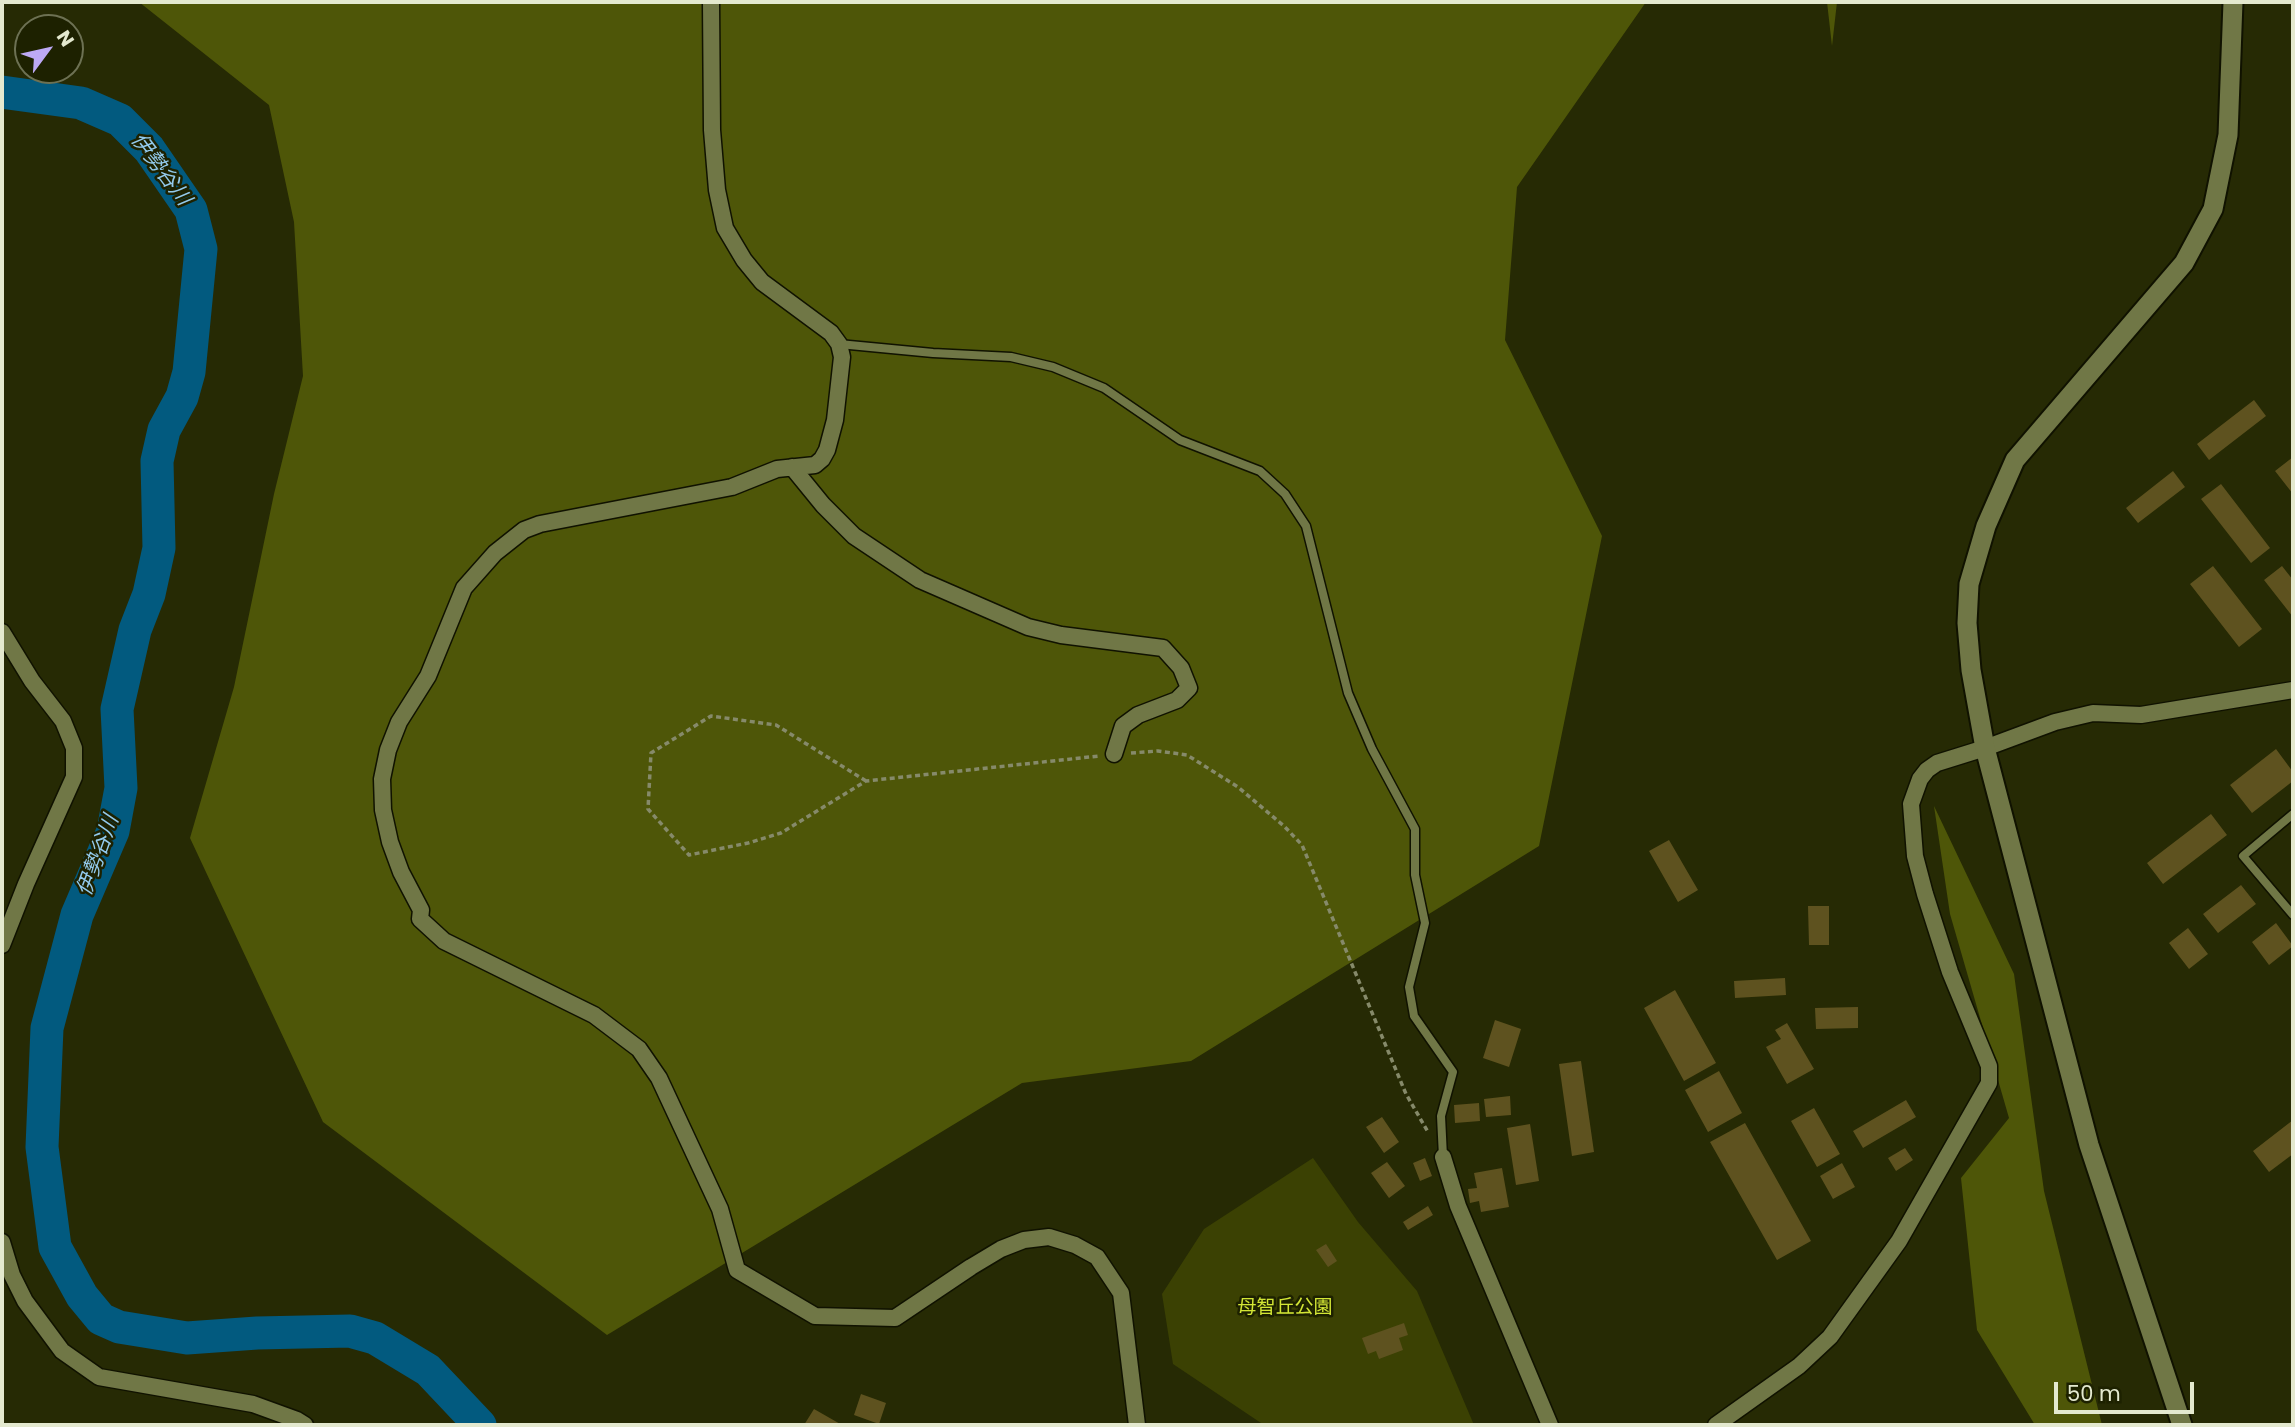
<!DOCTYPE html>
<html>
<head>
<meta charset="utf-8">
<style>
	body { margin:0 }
	#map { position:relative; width:2295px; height:1427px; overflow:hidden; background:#262a04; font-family:Poppins,sans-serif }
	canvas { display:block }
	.frame { position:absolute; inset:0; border:4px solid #e4e9cf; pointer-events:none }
	.north { position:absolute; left:14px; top:14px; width:70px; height:70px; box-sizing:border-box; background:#1d2100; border:2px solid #6d7153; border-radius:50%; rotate:57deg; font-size:19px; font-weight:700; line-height:28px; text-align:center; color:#e4e9cf }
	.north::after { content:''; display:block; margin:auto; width:24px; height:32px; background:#bda9f5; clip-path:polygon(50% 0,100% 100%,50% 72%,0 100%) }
	.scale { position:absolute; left:2054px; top:1382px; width:140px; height:32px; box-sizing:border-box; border:4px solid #e4e9cf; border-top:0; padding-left:9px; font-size:21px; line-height:24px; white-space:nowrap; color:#e4e9cf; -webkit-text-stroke:5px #1d2100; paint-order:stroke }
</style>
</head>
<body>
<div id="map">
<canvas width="2295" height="1427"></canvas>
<div class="frame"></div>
<div class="north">N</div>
<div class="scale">50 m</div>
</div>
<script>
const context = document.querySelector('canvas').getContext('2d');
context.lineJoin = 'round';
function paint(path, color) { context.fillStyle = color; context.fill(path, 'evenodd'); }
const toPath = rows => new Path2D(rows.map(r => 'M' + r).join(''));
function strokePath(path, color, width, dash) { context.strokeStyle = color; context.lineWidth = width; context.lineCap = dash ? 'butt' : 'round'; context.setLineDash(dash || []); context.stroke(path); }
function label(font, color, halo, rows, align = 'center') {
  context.font = font + ' Poppins,"Noto Sans JP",sans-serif'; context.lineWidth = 5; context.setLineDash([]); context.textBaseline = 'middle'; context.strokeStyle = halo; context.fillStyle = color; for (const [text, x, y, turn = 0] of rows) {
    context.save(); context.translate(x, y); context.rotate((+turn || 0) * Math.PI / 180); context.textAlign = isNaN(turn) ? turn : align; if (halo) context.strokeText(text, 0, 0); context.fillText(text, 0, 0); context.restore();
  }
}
paint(toPath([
	[1313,1158,1358,1222,1417,1291,1474,1425,1264,1425,1173,1364,1162,1294,1204,1229]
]), '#3b4103');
paint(toPath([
	[139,2,1646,2,1517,187,1505,340,1602,536,1539,846,1191,1061,1022,1083,607,1335,323,1122,190,838,234,687,274,494,303,376,294,222,269,105],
	[1827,2,1837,2,1832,46],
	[1934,806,2014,974,2044,1191,2102,1425,2035,1425,1977,1330,1961,1178,2009,1118,1950,914]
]), '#4e5608');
strokePath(toPath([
	[2,92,81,103,120,120,149,149,191,210,201,249,189,372,182,397,164,430,157,461,159,548,149,594,135,630,117,709,121,788,113,831,77,915,47,1028,42,1147,55,1247,82,1296,101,1319,119,1327,187,1338,257,1333,350,1331,375,1338,428,1370,480,1425]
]), '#025a7f', 33);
paint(toPath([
	[2254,400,2266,416,2209,460,2197,444],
	[2293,457,2293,494,2275,471],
	[2173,471,2185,487,2138,523,2126,508],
	[2221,484,2270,548,2251,563,2201,499],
	[2213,566,2262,629,2239,647,2190,584],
	[2282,566,2293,580,2293,617,2264,580],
	[2276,749,2293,772,2293,781,2252,813,2230,785],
	[2211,814,2227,835,2163,884,2147,863],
	[1669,840,1698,890,1678,902,1649,851],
	[2241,885,2256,904,2218,933,2203,914],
	[1808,906,1829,906,1829,945,1809,945],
	[2276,923,2293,946,2269,965,2252,942],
	[2188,928,2208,954,2189,969,2169,943],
	[1785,978,1786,995,1735,998,1734,981],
	[1675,990,1716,1063,1684,1081,1644,1008],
	[1858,1007,1858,1028,1816,1029,1815,1008],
	[1495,1020,1521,1029,1509,1067,1483,1058],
	[1787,1023,1814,1069,1787,1084,1766,1047,1781,1039,1775,1030],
	[1581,1061,1594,1152,1572,1156,1559,1064],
	[1719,1071,1742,1113,1708,1132,1685,1090],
	[1510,1096,1511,1115,1486,1117,1484,1099],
	[1906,1100,1916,1117,1863,1148,1853,1131],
	[1479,1103,1480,1121,1455,1123,1454,1105],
	[1814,1108,1840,1154,1817,1167,1791,1121],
	[1382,1117,1399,1142,1384,1153,1366,1127],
	[2293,1120,2293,1154,2269,1172,2253,1151],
	[1745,1123,1811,1241,1777,1260,1710,1142],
	[1530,1124,1539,1181,1516,1185,1507,1128],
	[1905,1148,1913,1160,1896,1171,1888,1158],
	[1425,1158,1432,1176,1420,1181,1413,1163],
	[1387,1162,1405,1186,1389,1198,1371,1173],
	[1842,1163,1855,1187,1833,1199,1820,1176],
	[1502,1168,1509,1207,1481,1212,1479,1201,1470,1203,1468,1189,1477,1188,1474,1173],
	[1428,1206,1433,1215,1408,1230,1403,1222],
	[1326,1244,1337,1261,1328,1267,1316,1250],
	[1404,1323,1408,1335,1399,1338,1403,1350,1379,1359,1376,1351,1368,1354,1362,1338],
	[861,1394,886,1403,879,1424,854,1415],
	[814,1409,842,1425,804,1425]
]), '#5e521f');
const service = toPath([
	[839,344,933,353,1011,357,1053,367,1104,388,1180,440,1260,471,1285,494,1306,526,1348,693,1372,749,1415,829,1415,875,1425,923,1409,987,1414,1016,1453,1072,1441,1116,1443,1157],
	[2293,814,2243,856,2293,915]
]);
const minor = toPath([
	[711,2,712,130,717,190,725,228,744,260,762,282,831,333,839,344,842,357,835,420,827,450,822,459,815,465,777,469,732,487,540,524,524,530,495,553,464,588,428,676,399,722,388,750,382,779,383,810,390,842,401,872,421,910,420,919,444,941,594,1015,639,1049,659,1078,720,1209,737,1270,815,1316,895,1318,971,1267,1001,1249,1024,1240,1049,1237,1075,1245,1097,1257,1121,1293,1137,1425],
	[792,467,823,505,854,536,920,580,1028,627,1061,635,1163,648,1181,668,1189,688,1177,700,1138,715,1123,726,1114,754],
	[2,632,32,681,63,721,74,748,74,777,26,884,2,945],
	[1443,1157,1458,1206,1550,1425],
	[2,1242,12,1275,25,1301,62,1351,99,1377,253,1404,297,1420,305,1425],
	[1716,1425,1799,1366,1830,1337,1899,1241,1989,1083,1989,1066,1950,972,1925,894,1915,856,1911,804,1920,779,1927,770,1937,763,1985,748,2055,722,2093,713,2141,715,2293,690]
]);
const tertiary = toPath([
	[2182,1425,2089,1145,1985,748,1971,670,1967,623,1969,584,1986,526,2015,460,2184,263,2213,209,2228,135,2233,2]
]);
strokePath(service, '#101200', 11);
strokePath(minor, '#101200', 19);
strokePath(tertiary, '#101200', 23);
strokePath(toPath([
	[1131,753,1158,751,1187,755,1238,787,1284,826,1302,845,1406,1094,1428,1132],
	[866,781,776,725,711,716,651,753,648,809,689,855,748,843,781,833,866,781,1099,756]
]), '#868a6a', 3.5, [5, 3.5]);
strokePath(service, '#707746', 8);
strokePath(minor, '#707746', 16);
strokePath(tertiary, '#707746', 19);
label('19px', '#d3e635', '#1d2100', [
	["母智丘公園",1285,1308]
]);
label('italic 21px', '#93caec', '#1d2100', [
	["伊勢谷川",160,170,53],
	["伊勢谷川",99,856,-70]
]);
</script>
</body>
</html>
